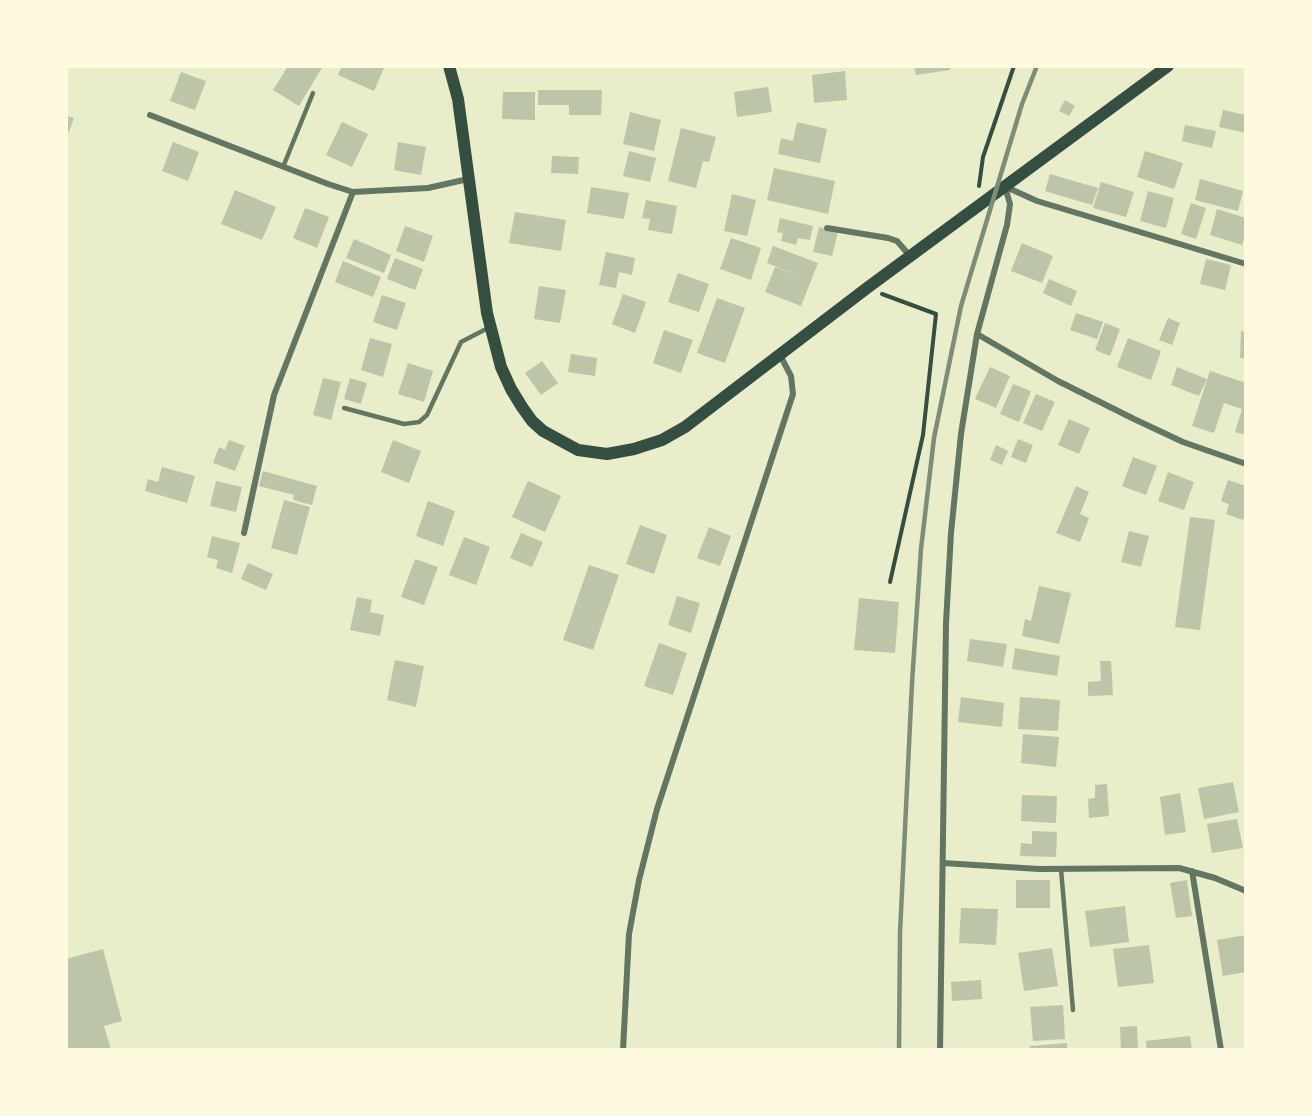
<!DOCTYPE html>
<html>
<head>
<meta charset="utf-8">
<style>
	body { margin:0 }
	#map { position:relative; width:1312px; height:1116px; overflow:hidden; background:#e9edc9; font-family:"Alegreya Sans",sans-serif }
	canvas { display:block }
	.frame { position:absolute; inset:0; border:68px solid #fefae0; pointer-events:none }
</style>
</head>
<body>
<div id="map">
<canvas width="1312" height="1116"></canvas>
<div class="frame"></div>
</div>
<script>
const context = document.querySelector('canvas').getContext('2d');
context.lineJoin = 'round';
function paint(path, color) { context.fillStyle = color; context.fill(path, 'evenodd'); }
const toPath = rows => new Path2D(rows.map(r => 'M' + r).join(''));
function strokePath(path, color, width, dash) { context.strokeStyle = color; context.lineWidth = width; context.lineCap = dash ? 'butt' : 'round'; context.setLineDash(dash || []); context.stroke(path); }
paint(toPath([
	[288,66,323,66,299,106,273,90],
	[342,66,385,66,374,91,338,75],
	[914,66,950,66,950,70,916,75],
	[845,71,847,100,814,103,812,75],
	[181,72,206,81,195,110,170,101],
	[768,87,772,112,737,117,734,92],
	[538,90,602,90,601,115,569,115,569,105,538,105],
	[503,92,535,92,535,120,502,119],
	[1065,100,1075,106,1069,116,1059,111],
	[1223,110,1246,115,1246,133,1219,127],
	[630,112,661,120,654,151,623,144],
	[66,116,74,118,66,140],
	[342,122,368,134,352,167,326,155],
	[797,122,827,129,820,163,778,154,781,138,793,141],
	[1185,125,1216,131,1212,148,1182,141],
	[681,128,716,137,709,162,703,161,696,188,668,181],
	[173,142,199,152,188,181,162,171],
	[398,142,426,147,421,175,394,170],
	[629,151,656,158,650,182,623,176],
	[1145,151,1183,163,1174,189,1137,177],
	[552,156,579,157,578,174,551,173],
	[774,168,835,181,828,214,767,200],
	[1050,174,1098,188,1092,205,1045,191],
	[1200,179,1243,191,1238,211,1195,200],
	[1101,182,1134,192,1126,217,1093,208],
	[591,187,629,193,624,219,587,213],
	[235,190,276,207,262,240,221,224],
	[1148,191,1174,198,1166,228,1140,221],
	[732,194,756,200,747,236,724,231],
	[646,200,677,206,672,234,648,230,650,219,642,218],
	[1191,203,1206,208,1196,239,1181,234],
	[305,208,329,217,317,248,293,238],
	[1217,209,1246,218,1246,232,1242,245,1210,235],
	[515,212,566,220,561,251,509,243],
	[780,218,813,226,810,240,798,238,796,245,781,241,783,233,777,232],
	[405,226,433,236,424,262,396,251],
	[819,227,838,232,832,256,813,252],
	[731,238,761,248,751,280,720,269],
	[354,239,391,255,384,273,346,258],
	[1022,243,1053,256,1042,283,1011,271],
	[773,246,818,263,801,306,765,292,775,267,799,276,767,263],
	[606,252,635,258,632,275,619,272,616,288,599,285],
	[395,258,423,269,415,290,387,279],
	[1206,259,1231,265,1225,290,1200,284],
	[343,261,381,277,373,297,335,282],
	[678,273,709,284,699,312,668,302],
	[1049,279,1077,291,1071,306,1043,293],
	[539,286,566,290,560,323,534,319],
	[623,294,646,302,635,333,612,324],
	[382,295,406,303,397,330,373,322],
	[717,298,745,308,725,363,697,353],
	[1076,313,1103,322,1097,339,1070,330],
	[1168,318,1180,323,1172,345,1159,340],
	[1105,323,1120,329,1110,356,1095,350],
	[664,330,693,340,681,373,653,363],
	[1241,331,1246,332,1246,358,1240,358],
	[370,338,392,344,383,377,361,370],
	[1128,338,1161,351,1151,380,1117,367],
	[571,354,597,358,595,376,568,372],
	[542,361,558,383,541,395,525,373],
	[408,363,433,371,424,402,398,394],
	[990,367,1010,376,996,408,975,399],
	[1177,367,1207,379,1199,396,1171,385],
	[1210,371,1246,383,1244,400,1246,401,1246,435,1235,432,1242,409,1224,403,1214,433,1192,426],
	[323,378,341,382,331,420,313,415],
	[350,378,367,383,361,404,344,399],
	[1013,384,1031,391,1019,422,1000,414],
	[1036,394,1055,402,1042,431,1023,423],
	[1069,419,1090,428,1079,454,1058,445],
	[1018,439,1033,445,1026,463,1011,457],
	[229,440,245,446,235,471,213,463,219,447,225,450],
	[393,440,421,451,409,483,381,472],
	[996,445,1008,451,1002,465,990,460],
	[1133,457,1157,466,1146,495,1122,486],
	[162,467,195,476,187,503,145,491,148,479,158,482],
	[263,471,317,486,312,505,293,500,294,495,259,486],
	[1168,472,1194,482,1184,510,1158,501],
	[1228,480,1246,486,1246,511,1243,520,1226,514,1229,504,1221,501],
	[216,481,242,487,236,512,210,506],
	[528,481,561,496,545,532,512,517],
	[1076,486,1089,492,1080,514,1089,518,1080,542,1056,533],
	[284,500,310,507,297,555,271,548],
	[428,501,455,511,443,546,416,536],
	[1190,517,1215,520,1200,630,1175,627],
	[640,525,667,535,654,574,626,564],
	[709,527,731,536,720,566,697,558],
	[1129,531,1149,536,1141,567,1121,562],
	[521,533,543,542,532,567,510,558],
	[212,536,240,543,232,573,216,568,218,560,207,557],
	[464,537,490,547,476,585,449,575],
	[415,559,438,567,424,605,401,597],
	[248,563,273,574,266,590,241,579],
	[589,565,619,575,593,650,563,640],
	[1039,586,1071,593,1059,644,1022,636,1025,619,1031,621],
	[677,596,700,603,691,633,668,625],
	[357,597,372,600,370,612,384,615,380,636,350,630],
	[859,598,899,602,895,653,854,650],
	[970,639,1007,644,1003,667,967,661],
	[659,643,687,653,673,695,644,686],
	[1015,648,1060,656,1057,676,1012,669],
	[395,660,424,666,416,707,387,700],
	[1100,661,1111,661,1113,695,1088,696,1088,682,1101,681],
	[961,697,1004,703,1002,727,958,722],
	[1020,697,1060,700,1058,731,1018,729],
	[1023,734,1059,737,1056,767,1021,763],
	[1233,782,1239,812,1204,819,1198,788],
	[1107,784,1109,816,1089,818,1088,799,1095,798,1095,785],
	[1180,793,1186,832,1165,835,1160,797],
	[1022,795,1057,796,1056,823,1021,821],
	[1237,819,1243,848,1212,853,1207,824],
	[1032,831,1057,832,1056,857,1020,856,1021,843,1032,844],
	[1016,880,1050,880,1050,908,1016,908],
	[1187,880,1192,916,1176,918,1170,883],
	[1125,906,1129,942,1090,947,1085,911],
	[961,908,998,909,996,945,959,943],
	[1246,935,1246,972,1223,976,1217,940],
	[1149,945,1154,983,1118,987,1113,949],
	[1052,948,1058,986,1024,991,1018,953],
	[103,949,122,1021,104,1026,111,1050,66,1050,66,959],
	[981,980,982,999,952,1001,951,982],
	[1063,1005,1065,1039,1033,1041,1030,1007],
	[1137,1026,1138,1050,1121,1050,1120,1027],
	[1190,1036,1192,1050,1147,1050,1146,1041],
	[1067,1043,1067,1050,1030,1050,1030,1046]
]), '#bcc5a7');
strokePath(toPath([
	[979,186,983,157,1014,66],
	[882,294,936,314,923,435,890,582]
]), '#344e41', 4);
strokePath(toPath([
	[283,167,313,93],
	[344,408,404,424,419,422,427,415,461,342,490,327],
	[1061,869,1073,1010]
]), '#617663', 4.5);
strokePath(toPath([
	[150,115,328,184,353,192,428,188,468,179],
	[1006,187,1037,201,1246,264],
	[827,228,888,238,897,241,910,256],
	[977,334,1058,381,1134,419,1183,442,1246,464],
	[244,533,274,395,353,192],
	[943,863,1039,869,1179,868,1215,878,1246,891],
	[1192,871,1221,1050],
	[623,1050,629,934,639,880,657,809,793,394,791,376,780,355],
	[940,1050,946,623,951,533,961,434,977,334,1007,225,1010,204,1005,187]
]), '#617663', 6);
strokePath(toPath([
	[449,66,458,99,487,313,501,367,511,389,522,407,532,421,543,431,578,450,607,454,634,449,662,440,685,427,867,288,1168,66]
]), '#344e41', 12);
strokePath(toPath([
	[899,1050,900,933,912,683,921,549,934,438,961,306,1022,104,1037,66]
]), '#7c8e77', 4.5);
</script>
</body>
</html>
